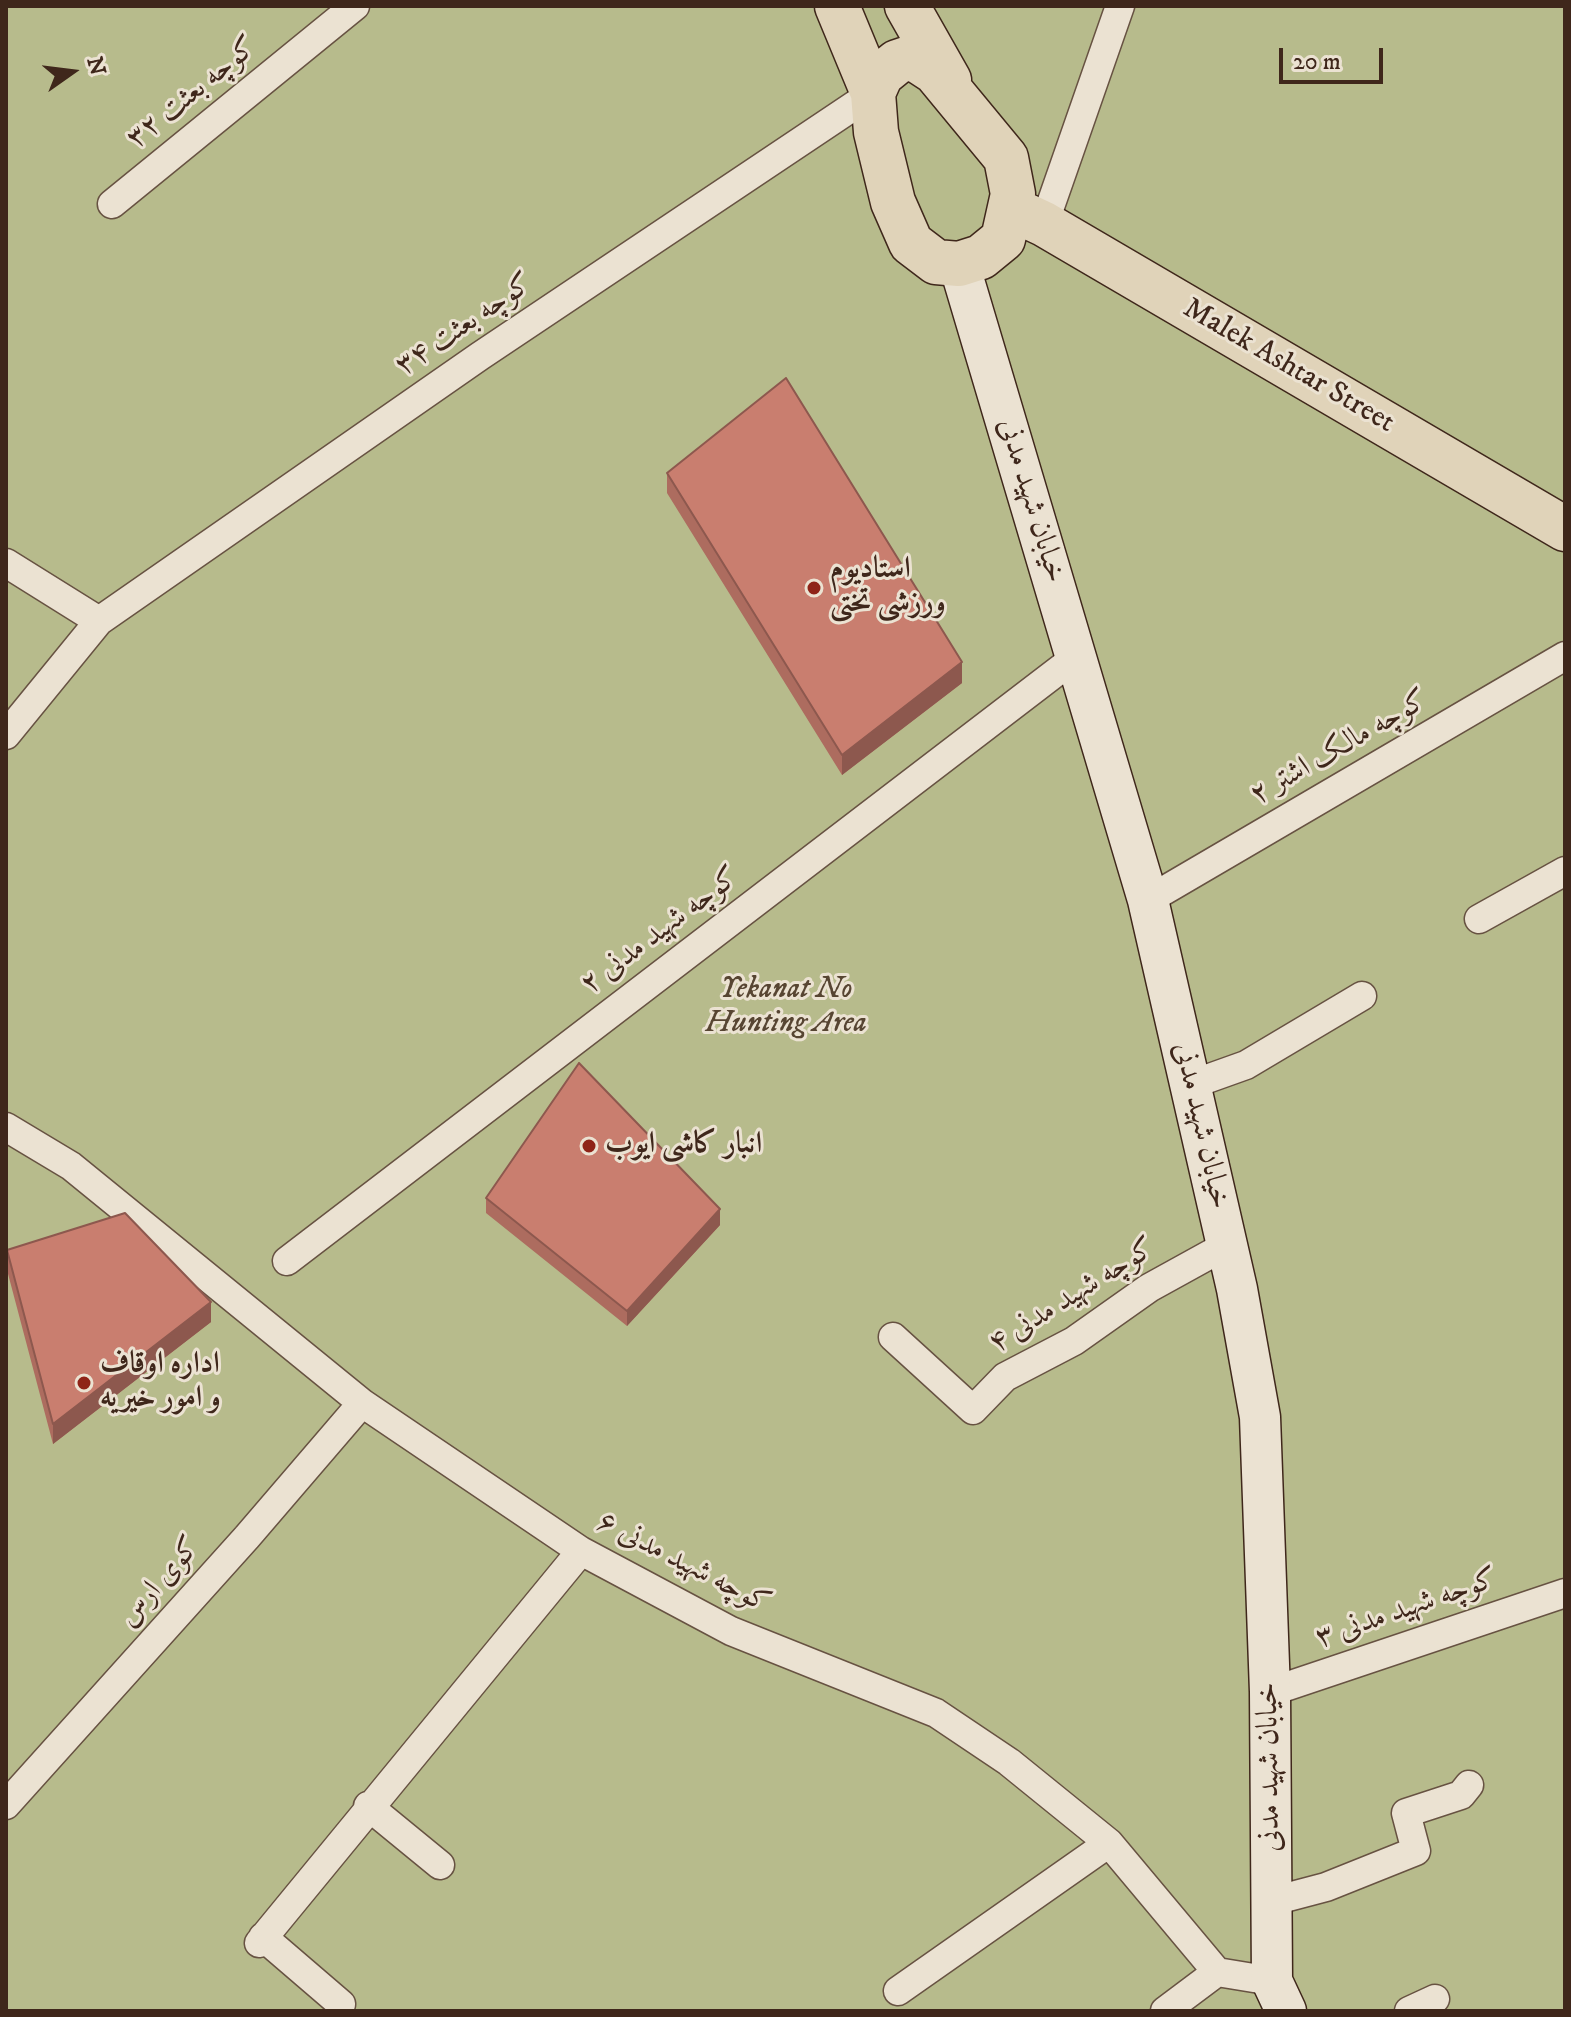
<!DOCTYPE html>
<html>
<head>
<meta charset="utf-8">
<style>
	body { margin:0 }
	#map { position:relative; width:1571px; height:2017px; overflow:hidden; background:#e0d3b9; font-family:"IM FELL DW Pica",serif }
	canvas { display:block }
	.frame { position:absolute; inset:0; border:8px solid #3f271b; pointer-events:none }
	.north { position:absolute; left:32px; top:32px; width:80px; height:80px; -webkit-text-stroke:6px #ebe2d2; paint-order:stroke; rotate:76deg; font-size:22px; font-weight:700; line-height:32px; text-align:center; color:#3f271b }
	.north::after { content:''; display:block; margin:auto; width:28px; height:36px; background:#3f271b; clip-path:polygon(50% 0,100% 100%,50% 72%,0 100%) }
	.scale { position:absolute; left:1279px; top:48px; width:104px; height:36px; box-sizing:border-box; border:4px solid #3f271b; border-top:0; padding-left:10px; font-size:24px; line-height:28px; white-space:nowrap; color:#3f271b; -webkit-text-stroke:6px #ebe2d2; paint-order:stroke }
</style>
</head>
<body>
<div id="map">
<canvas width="1571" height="2017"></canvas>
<div class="frame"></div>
<div class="north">N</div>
<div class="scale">20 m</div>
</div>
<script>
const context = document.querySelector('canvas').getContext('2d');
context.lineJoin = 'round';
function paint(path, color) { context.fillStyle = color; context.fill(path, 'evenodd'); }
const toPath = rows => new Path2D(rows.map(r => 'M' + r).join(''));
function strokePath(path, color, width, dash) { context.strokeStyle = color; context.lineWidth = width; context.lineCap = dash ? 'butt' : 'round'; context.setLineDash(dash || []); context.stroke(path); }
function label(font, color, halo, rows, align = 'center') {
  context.font = font + ' "IM FELL DW Pica",Amiri,serif'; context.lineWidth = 6; context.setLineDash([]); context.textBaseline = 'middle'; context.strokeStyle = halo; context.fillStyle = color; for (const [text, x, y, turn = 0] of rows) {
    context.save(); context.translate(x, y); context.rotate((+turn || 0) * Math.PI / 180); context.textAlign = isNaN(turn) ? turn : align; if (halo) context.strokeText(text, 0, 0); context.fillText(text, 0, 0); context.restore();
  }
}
paint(toPath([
	[6,6,1565,6,1565,2011,6,2011]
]), '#b7bb8c');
const minor = toPath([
	[112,204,355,6],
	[1044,224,1120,6],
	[6,563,99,621],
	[6,735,99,621,480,356,873,93],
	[1148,900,1565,656],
	[1479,919,1565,871],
	[1190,1085,1246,1065,1362,996],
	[6,1127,71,1166,362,1403,581,1551,731,1631,936,1713,1009,1762,1109,1843,1217,1972,1272,1981],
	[287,1261,1076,657],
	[893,1337,973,1410,1005,1377,1074,1341,1149,1288,1227,1245],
	[1270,1692,1565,1593],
	[6,1805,247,1537,362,1403],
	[368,1806,440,1865],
	[1273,1901,1326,1887,1416,1851,1406,1813,1461,1795,1469,1785],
	[263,1937,341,2004],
	[259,1943,581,1551],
	[898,1991,1109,1843],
	[1165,2011,1217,1972],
	[1409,2011,1435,1999]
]);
const secondary = toPath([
	[959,264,1148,900,1237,1289,1260,1417,1270,1692,1272,1981,1286,2011]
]);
const primary = toPath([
	[837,6,873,93],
	[907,6,949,80],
	[912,57,935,72,1006,158,1013,194,1003,239,981,257,959,264,936,262,911,243,893,202,876,132,873,93,881,75,897,62,912,57],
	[1010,208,1044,224,1565,529]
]);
strokePath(minor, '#675242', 31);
strokePath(secondary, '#3f271b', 43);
strokePath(primary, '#3f271b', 47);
strokePath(minor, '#ebe2d2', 28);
strokePath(secondary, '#ebe2d2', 40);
strokePath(primary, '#e0d3b9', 44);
paint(toPath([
	[667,473,962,683,842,775,667,493],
	[486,1198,720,1225,627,1326,486,1213],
	[7,1250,211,1322,53,1444,7,1270]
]), '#ad6c5f');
paint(toPath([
	[962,662,962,683,842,775,842,755],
	[720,1209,720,1225,627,1326,627,1311],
	[211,1302,211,1322,53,1444,53,1424]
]), '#8d584e');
const building = toPath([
	[786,378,962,662,842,755,667,473,786,378],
	[579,1063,720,1209,627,1311,486,1198,579,1063],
	[125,1213,211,1302,53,1424,7,1250,125,1213]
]);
paint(building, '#c97e6f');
strokePath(building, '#8d584e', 2);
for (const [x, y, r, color] of [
	[814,588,8,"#8f2418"],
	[589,1146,8,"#8f2418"],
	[84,1383,8,"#8f2418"]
]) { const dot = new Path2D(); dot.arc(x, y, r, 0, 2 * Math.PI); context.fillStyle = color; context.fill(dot); strokePath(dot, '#ebe2d2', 3); }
label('30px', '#3f271b', '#ebe2d2', [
	["کوچه بعثت ۳۲",193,94,-39],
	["کوچه بعثت ۳۴",465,326,-34],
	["Malek Ashtar Street",1288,367,30],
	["خیابان شهید مدنی",1030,501,73],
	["کوچه مالک اشتر ۲",1340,749,-30],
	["کوچه شهید مدنی ۲",661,932,-37],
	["خیابان شهید مدنی",1200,1126,77],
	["کوچه شهید مدنی ۴",1073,1297,-32],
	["کوچه شهید مدنی ۶",683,1564,27],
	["کوی ارس",161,1583,-49],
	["کوچه شهید مدنی ۳",1407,1610,-19],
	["خیابان شهید مدنی",1271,1767,-91]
]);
label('bold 30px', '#3f271b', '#ebe2d2', [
	["استادیوم",830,571],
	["ورزشی تختی",830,605],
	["انبار کاشی ایوب",605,1146],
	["اداره اوقاف",100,1366],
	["و امور خیریه",100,1400]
], 'left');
label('italic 30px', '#574532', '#ebe2d2', [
	["Yekanat No",786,991],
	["Hunting Area",786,1025]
]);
</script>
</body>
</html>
